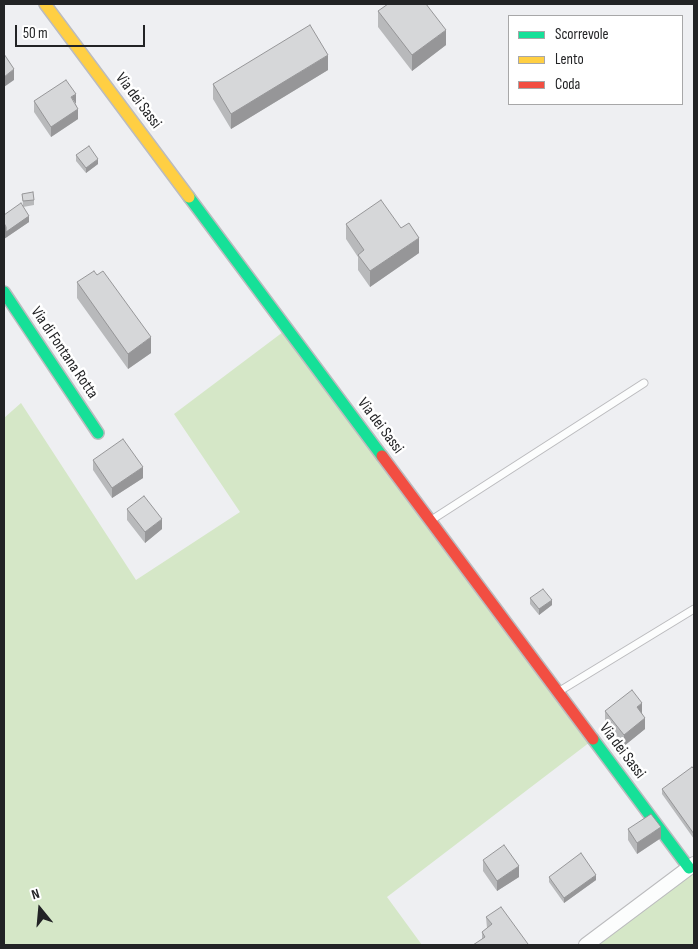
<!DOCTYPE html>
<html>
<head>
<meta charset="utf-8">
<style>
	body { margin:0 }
	#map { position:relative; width:698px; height:949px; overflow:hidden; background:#eeeff2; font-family:"Sofia Sans Condensed",sans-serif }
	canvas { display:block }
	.frame { position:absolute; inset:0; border:5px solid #222325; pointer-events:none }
	.legend { position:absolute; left:508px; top:15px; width:175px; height:90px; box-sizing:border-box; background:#fff; border:1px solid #a7a7a8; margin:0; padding:6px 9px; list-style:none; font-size:15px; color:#222325 }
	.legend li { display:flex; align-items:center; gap:10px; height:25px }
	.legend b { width:25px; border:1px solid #a7a7a8 }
	.north { position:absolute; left:15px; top:884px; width:50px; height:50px; -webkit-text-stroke:4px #fff; paint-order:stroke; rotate:343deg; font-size:14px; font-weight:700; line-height:20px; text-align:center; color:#222325 }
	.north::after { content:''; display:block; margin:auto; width:18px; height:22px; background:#222325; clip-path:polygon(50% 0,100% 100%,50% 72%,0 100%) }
	.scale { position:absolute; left:15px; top:25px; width:130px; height:22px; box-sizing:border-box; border:2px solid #222325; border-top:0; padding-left:6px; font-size:15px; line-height:18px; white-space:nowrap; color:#222325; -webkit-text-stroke:4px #fff; paint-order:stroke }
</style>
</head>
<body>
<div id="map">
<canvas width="698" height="949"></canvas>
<div class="frame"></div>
<ul class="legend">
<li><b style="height:6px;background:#16e098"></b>Scorrevole</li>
<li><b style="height:6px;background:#ffcf43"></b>Lento</li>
<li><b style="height:6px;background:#f24e42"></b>Coda</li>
</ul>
<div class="north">N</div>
<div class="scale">50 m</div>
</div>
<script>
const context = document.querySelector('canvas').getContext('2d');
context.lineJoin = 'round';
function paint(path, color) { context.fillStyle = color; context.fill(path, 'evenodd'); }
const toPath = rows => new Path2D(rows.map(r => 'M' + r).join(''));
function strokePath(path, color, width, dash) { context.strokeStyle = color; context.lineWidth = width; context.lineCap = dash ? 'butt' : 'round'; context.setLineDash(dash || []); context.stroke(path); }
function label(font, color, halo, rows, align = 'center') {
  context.font = font + ' "Sofia Sans Condensed",sans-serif'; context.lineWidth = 5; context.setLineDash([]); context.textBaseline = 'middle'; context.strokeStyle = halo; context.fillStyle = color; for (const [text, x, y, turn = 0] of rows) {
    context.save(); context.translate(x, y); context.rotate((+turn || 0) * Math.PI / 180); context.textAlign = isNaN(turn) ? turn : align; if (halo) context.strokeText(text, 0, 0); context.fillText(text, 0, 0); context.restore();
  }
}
paint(toPath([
	[287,329,594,739,387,897,422,945,4,945,4,418,21,403,136,580,240,512,174,414],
	[694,865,694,945,586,945]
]), '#d5e7c7');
const lane = toPath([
	[433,519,644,383],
	[558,692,694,609]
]);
const street = toPath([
	[586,945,694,864]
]);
const fast = toPath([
	[189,197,382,456],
	[4,292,98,433],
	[593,739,689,868]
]);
const slow = toPath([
	[45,4,189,197]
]);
const jam = toPath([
	[382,456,593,739]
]);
strokePath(lane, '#bbbbbe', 9);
strokePath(street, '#bbbbbe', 16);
strokePath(fast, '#bbbbbe', 14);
strokePath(slow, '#bbbbbe', 14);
strokePath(jam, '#bbbbbe', 14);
strokePath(lane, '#fcfdfd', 7);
strokePath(street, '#fcfdfd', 14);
strokePath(fast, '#16e098', 11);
strokePath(slow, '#ffcf43', 11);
strokePath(jam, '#f24e42', 11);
paint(toPath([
	[378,11,446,45,412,71,378,27],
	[328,70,231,129,213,99,213,84],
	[34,101,76,104,78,119,51,137,34,112],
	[76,155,98,164,86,173,76,161],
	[22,194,34,200,34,205,23,207,29,222,4,239,4,215,23,206],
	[346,224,419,253,370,287,358,270,358,257,346,239],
	[77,282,151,353,128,369,77,298],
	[93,460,143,478,112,498,93,470],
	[127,509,162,529,145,543,127,520],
	[530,598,552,605,539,615,530,604],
	[605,711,642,713,645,729,624,746,605,722],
	[694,769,694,839,662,794,662,789],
	[628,829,661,838,637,854,628,840],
	[483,860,519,877,497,891,483,871],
	[549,877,596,880,564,903,549,882],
	[486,917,528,945,482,939,482,932,487,928]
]), '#b8b9bb');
paint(toPath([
	[446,30,446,45,412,71,412,55],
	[328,55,328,70,231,129,231,114],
	[14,69,14,80,4,87,4,77],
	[76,94,76,104,71,97],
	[78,109,78,119,51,137,51,127],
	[98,159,98,164,86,173,86,168],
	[29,216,29,222,4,239,4,228],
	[419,238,419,253,370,287,370,271],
	[151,337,151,353,128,369,128,354],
	[143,467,143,478,112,498,112,488],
	[162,519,162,529,145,543,145,532],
	[552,600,552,605,539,615,539,609],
	[642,703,642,713,637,718,637,707],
	[645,718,645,729,624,746,624,735],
	[661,827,661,838,637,854,637,843],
	[519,866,519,877,497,891,497,881],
	[596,875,596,880,564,903,564,898]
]), '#969698');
const building = toPath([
	[388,4,426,4,446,30,412,55,378,11,388,4],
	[310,25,328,55,231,114,213,84,310,25],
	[4,54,14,69,4,77,4,54],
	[66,80,76,94,71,97,78,109,51,127,34,101,66,80],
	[89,146,98,159,86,168,76,155,89,146],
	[33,192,34,200,23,201,22,194,33,192],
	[381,200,401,228,409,223,419,238,370,271,358,255,364,250,346,224,381,200],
	[21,203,29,216,6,232,6,227,4,223,4,215,21,203],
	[94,271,97,275,103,271,151,337,128,354,77,282,94,271],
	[123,439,143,467,112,488,93,460,123,439],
	[144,496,162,519,145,532,127,509,144,496],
	[543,589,552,600,539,609,530,598,543,589],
	[632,690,642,703,637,707,645,718,624,735,605,711,632,690],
	[692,767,694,769,694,834,662,789,692,767],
	[651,814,661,827,637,843,628,829,651,814],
	[504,845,519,866,497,881,483,860,504,845],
	[581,853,596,875,564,898,549,877,581,853],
	[501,907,528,944,527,945,473,945,485,937,482,932,492,924,486,917,501,907]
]);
paint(building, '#d6d7d9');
strokePath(building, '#969698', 1);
label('16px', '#222325', '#fff', [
	["Via dei Sassi",138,101,53],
	["Via di Fontana Rotta",64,353,56],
	["Via dei Sassi",380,426,53],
	["Via dei Sassi",622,751,53]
]);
</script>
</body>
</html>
